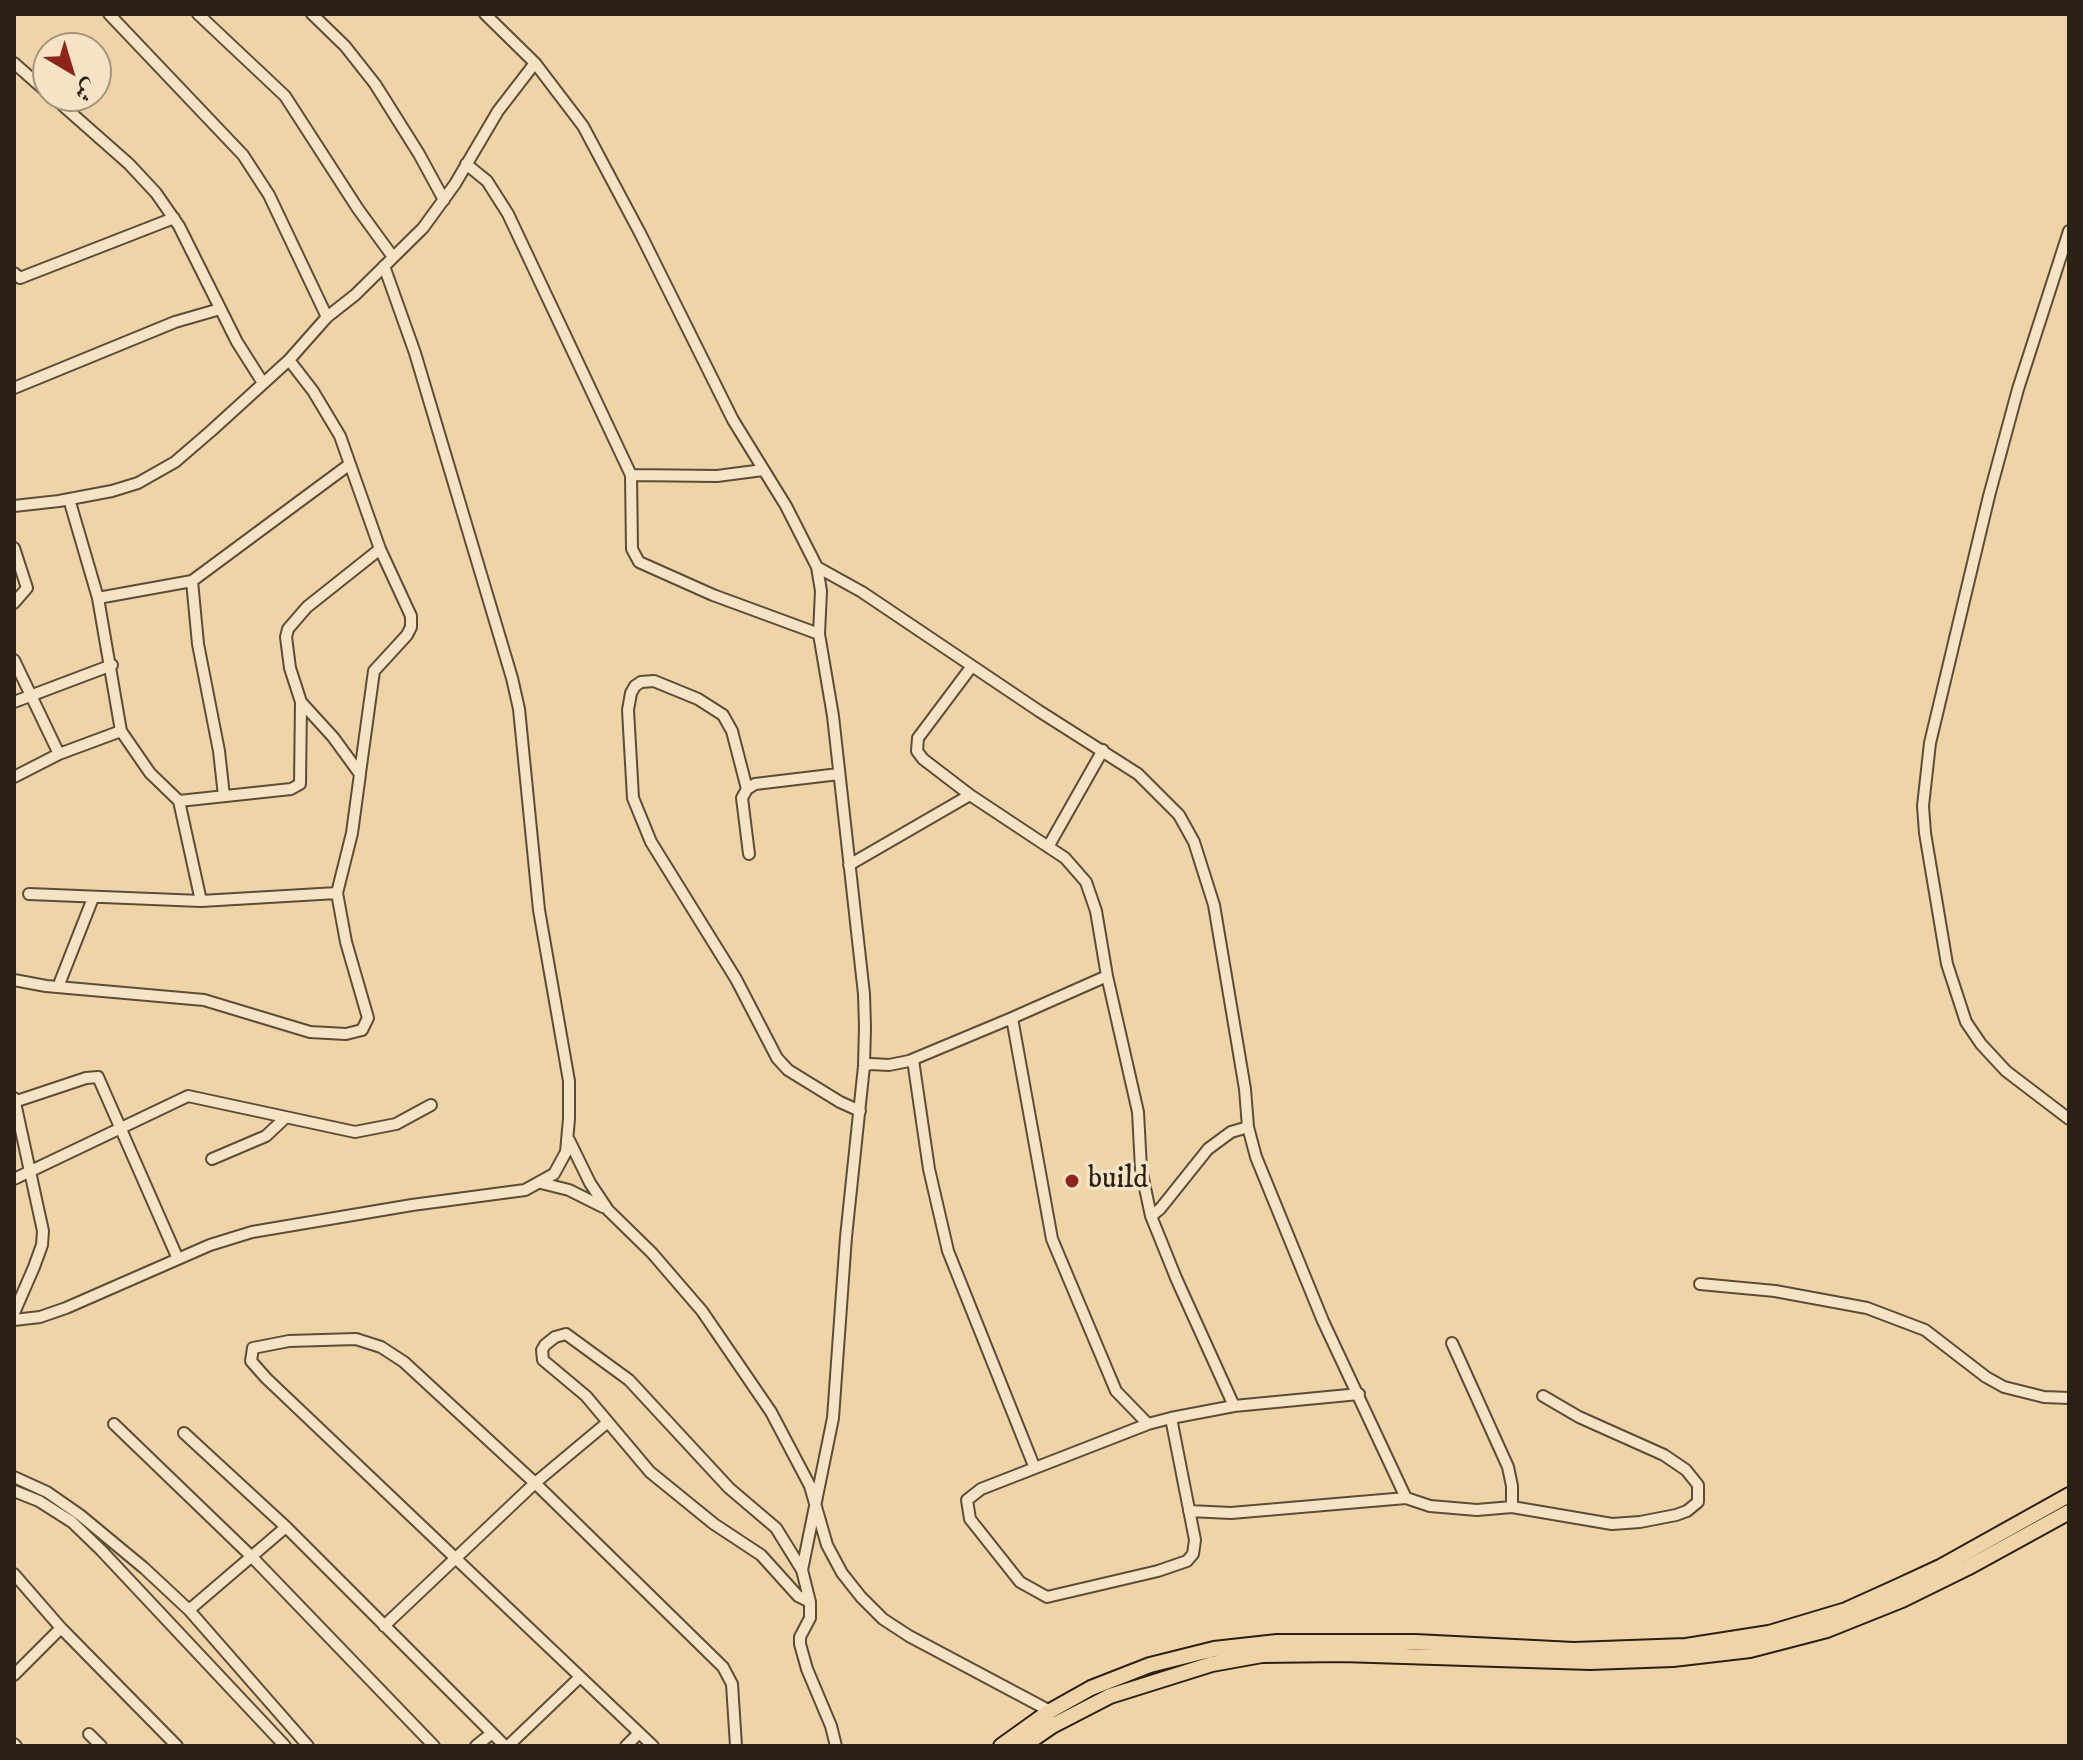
<!DOCTYPE html>
<html>
<head>
<meta charset="utf-8">
<style>
	body { margin:0 }
	#map { position:relative; width:2083px; height:1760px; overflow:hidden; background:#eed4a6; font-family:"IM FELL DW Pica",Amiri,serif }
	canvas { display:block }
	.frame { position:absolute; inset:0; border:16px solid #2a2014; pointer-events:none }
	.north { position:absolute; left:32px; top:32px; width:80px; height:80px; box-sizing:border-box; background:#f4e3c5; border:2px solid #a3957e; border-radius:50%; rotate:142deg; font-size:22px; font-weight:700; line-height:32px; text-align:center; color:#2a2014 }
	.north::after { content:''; display:block; margin:auto; width:28px; height:36px; background:#8f2418; clip-path:polygon(50% 0,100% 100%,50% 72%,0 100%) }
</style>
</head>
<body>
<div id="map">
<canvas width="2083" height="1760"></canvas>
<div class="frame"></div>
<div class="north">ش</div>
</div>
<script>
const context = document.querySelector('canvas').getContext('2d');
context.lineJoin = 'round';
const toPath = rows => new Path2D(rows.map(r => 'M' + r).join(''));
function strokePath(path, color, width, dash) { context.strokeStyle = color; context.lineWidth = width; context.lineCap = dash ? 'butt' : 'round'; context.setLineDash(dash || []); context.stroke(path); }
function label(font, color, halo, rows, align = 'center') {
  context.font = font + ' "IM FELL DW Pica",serif'; context.lineWidth = 7; context.setLineDash([]); context.textBaseline = 'middle'; context.strokeStyle = halo; context.fillStyle = color; for (const [text, x, y, turn = 0] of rows) {
    context.save(); context.translate(x, y); context.rotate((+turn || 0) * Math.PI / 180); context.textAlign = isNaN(turn) ? turn : align; if (halo) context.strokeText(text, 0, 0); context.fillText(text, 0, 0); context.restore();
  }
}
const minor = toPath([
	[109,14,243,155,269,195,327,317],
	[198,14,285,96,358,209,393,257],
	[312,14,345,46,375,84,419,154,444,200],
	[485,14,535,63,583,126,640,233,733,420,786,506,817,567,821,591,819,634,833,716,864,994,865,1027,864,1066,846,1237,833,1418,802,1570],
	[14,63,48,93],
	[52,96,129,164,156,193,179,226,237,342,263,383],
	[466,164,487,181,508,214,631,475,632,549,639,562,713,595,819,634],
	[2069,231,2018,389,1989,496,1930,743,1923,806,1925,833,1947,964,1966,1022,1981,1044,2006,1071,2069,1119],
	[14,273,20,278,174,218],
	[14,388,175,322,220,309],
	[631,475,717,476,763,470],
	[69,499,98,598,121,731,150,773,179,801,201,901],
	[14,506,59,501,112,491,138,483,175,462,211,431,289,360,327,317,355,295,423,228,455,184,498,111,535,63],
	[14,548,27,588,14,603],
	[817,567,862,592,1039,711,1138,774,1179,815,1194,842,1214,905,1245,1089,1248,1127,1256,1157,1323,1321,1406,1498],
	[98,598,192,581],
	[14,660,59,754],
	[972,666,918,738,917,751,923,759,970,795,1065,858,1086,882,1096,911,1107,976,1138,1112,1141,1169,1151,1216,1176,1278,1234,1406],
	[14,702,112,665],
	[360,773,374,671,407,635,411,627,411,616,380,549],
	[14,777,59,754,121,731],
	[747,789,732,731,723,715,698,699,654,681,641,682,635,686,631,693,628,710,633,798,651,842,736,979,777,1058,788,1070,840,1102,860,1111],
	[224,796,219,751,198,644,192,581,350,464],
	[179,801,291,789,300,784,301,702,290,668,286,637,288,629,307,607,380,549,340,436,313,391,289,360],
	[1048,847,1103,750],
	[749,854,742,798,747,789,755,784,839,774],
	[849,865,970,795],
	[29,894,201,901,337,893],
	[1107,976,1012,1018,1052,1239,1116,1391,1148,1424],
	[14,980,46,986,204,1000,310,1032,346,1034,362,1030,368,1018,346,942,337,893,352,833,360,774,333,737,301,702],
	[58,987,93,898],
	[913,1060,929,1169,948,1251,1034,1466],
	[864,1066,871,1064,889,1065,909,1061,1012,1018],
	[14,1102,86,1078,98,1077,178,1259],
	[569,1140,590,1183,608,1210,652,1253,702,1311,771,1412,810,1486,827,1545,842,1573,861,1597,883,1619,909,1636,1050,1711],
	[212,1159,266,1136,285,1118],
	[14,1179,188,1096,355,1132,396,1124,431,1105],
	[541,1183,569,1190,603,1207],
	[1151,1216,1160,1209,1208,1149,1231,1132,1248,1127],
	[1700,1284,1775,1291,1867,1308,1925,1330,1986,1377,2004,1387,2044,1397,2069,1398],
	[14,1313,34,1267,42,1245,43,1231,14,1098],
	[14,1320,40,1317,66,1308,210,1245,252,1232,412,1205,525,1190,554,1174,566,1152,569,1119,569,1081,539,910,519,709,512,678,415,353,384,266],
	[1171,1418,1195,1540,1193,1554,1187,1561,1158,1571,1047,1597,1020,1582,970,1519,967,1500,981,1489,1148,1424,1171,1418,1234,1406,1359,1394],
	[114,1424,252,1557,434,1746],
	[184,1433,286,1527,505,1746],
	[14,1477,47,1492,80,1515,144,1568,189,1610,308,1746],
	[14,1491,39,1501,72,1522,101,1550,285,1746],
	[1512,1507,1612,1524,1640,1522,1676,1515,1687,1511,1698,1502,1698,1485,1686,1470,1664,1455,1579,1417,1543,1396],
	[1189,1511,1231,1513,1406,1498,1430,1506,1477,1510,1512,1507,1512,1486,1508,1467,1452,1343],
	[14,1574,61,1628,177,1746],
	[810,1602,802,1570,776,1528,729,1488,629,1380,566,1334,555,1337,545,1345,542,1350,543,1360,586,1396,650,1472,714,1524,761,1555,798,1596,810,1602,810,1618,800,1637,800,1644,807,1669,831,1726,836,1746],
	[189,1610,286,1527],
	[384,1626,535,1483,608,1422],
	[14,1675,61,1628],
	[89,1734,101,1746],
	[14,1744,16,1746],
	[476,1746,492,1733],
	[508,1746,579,1678],
	[626,1746,639,1733],
	[653,1746,266,1378,251,1361,253,1348,289,1341,356,1339,381,1347,404,1362,535,1483,723,1667,732,1684,736,1746]
]);
const highway = toPath([
	[1001,1746,1050,1711,1091,1688,1150,1665,1214,1649,1277,1642,1415,1642,1574,1650,1686,1646,1769,1633,1846,1610,1897,1587,1940,1567,2069,1495],
	[1023,1746,1052,1726,1110,1696,1212,1664,1262,1655,1342,1654,1590,1662,1673,1659,1750,1650,1827,1630,1902,1600,1967,1568,2069,1512]
]);
strokePath(minor, '#5b4d38', 14);
strokePath(highway, '#2a2014', 18);
strokePath(minor, '#f4e3c5', 10);
strokePath(highway, '#eed4a6', 14);
for (const [x, y, r, color] of [
	[1072,1181,8,"#8f2418"]
]) { const dot = new Path2D(); dot.arc(x, y, r, 0, 2 * Math.PI); context.fillStyle = color; context.fill(dot); strokePath(dot, '#f4e3c5', 3); }
label('30px', '#2a2014', '#f4e3c5', [
	["build",1088,1181]
], 'left');
</script>
</body>
</html>
